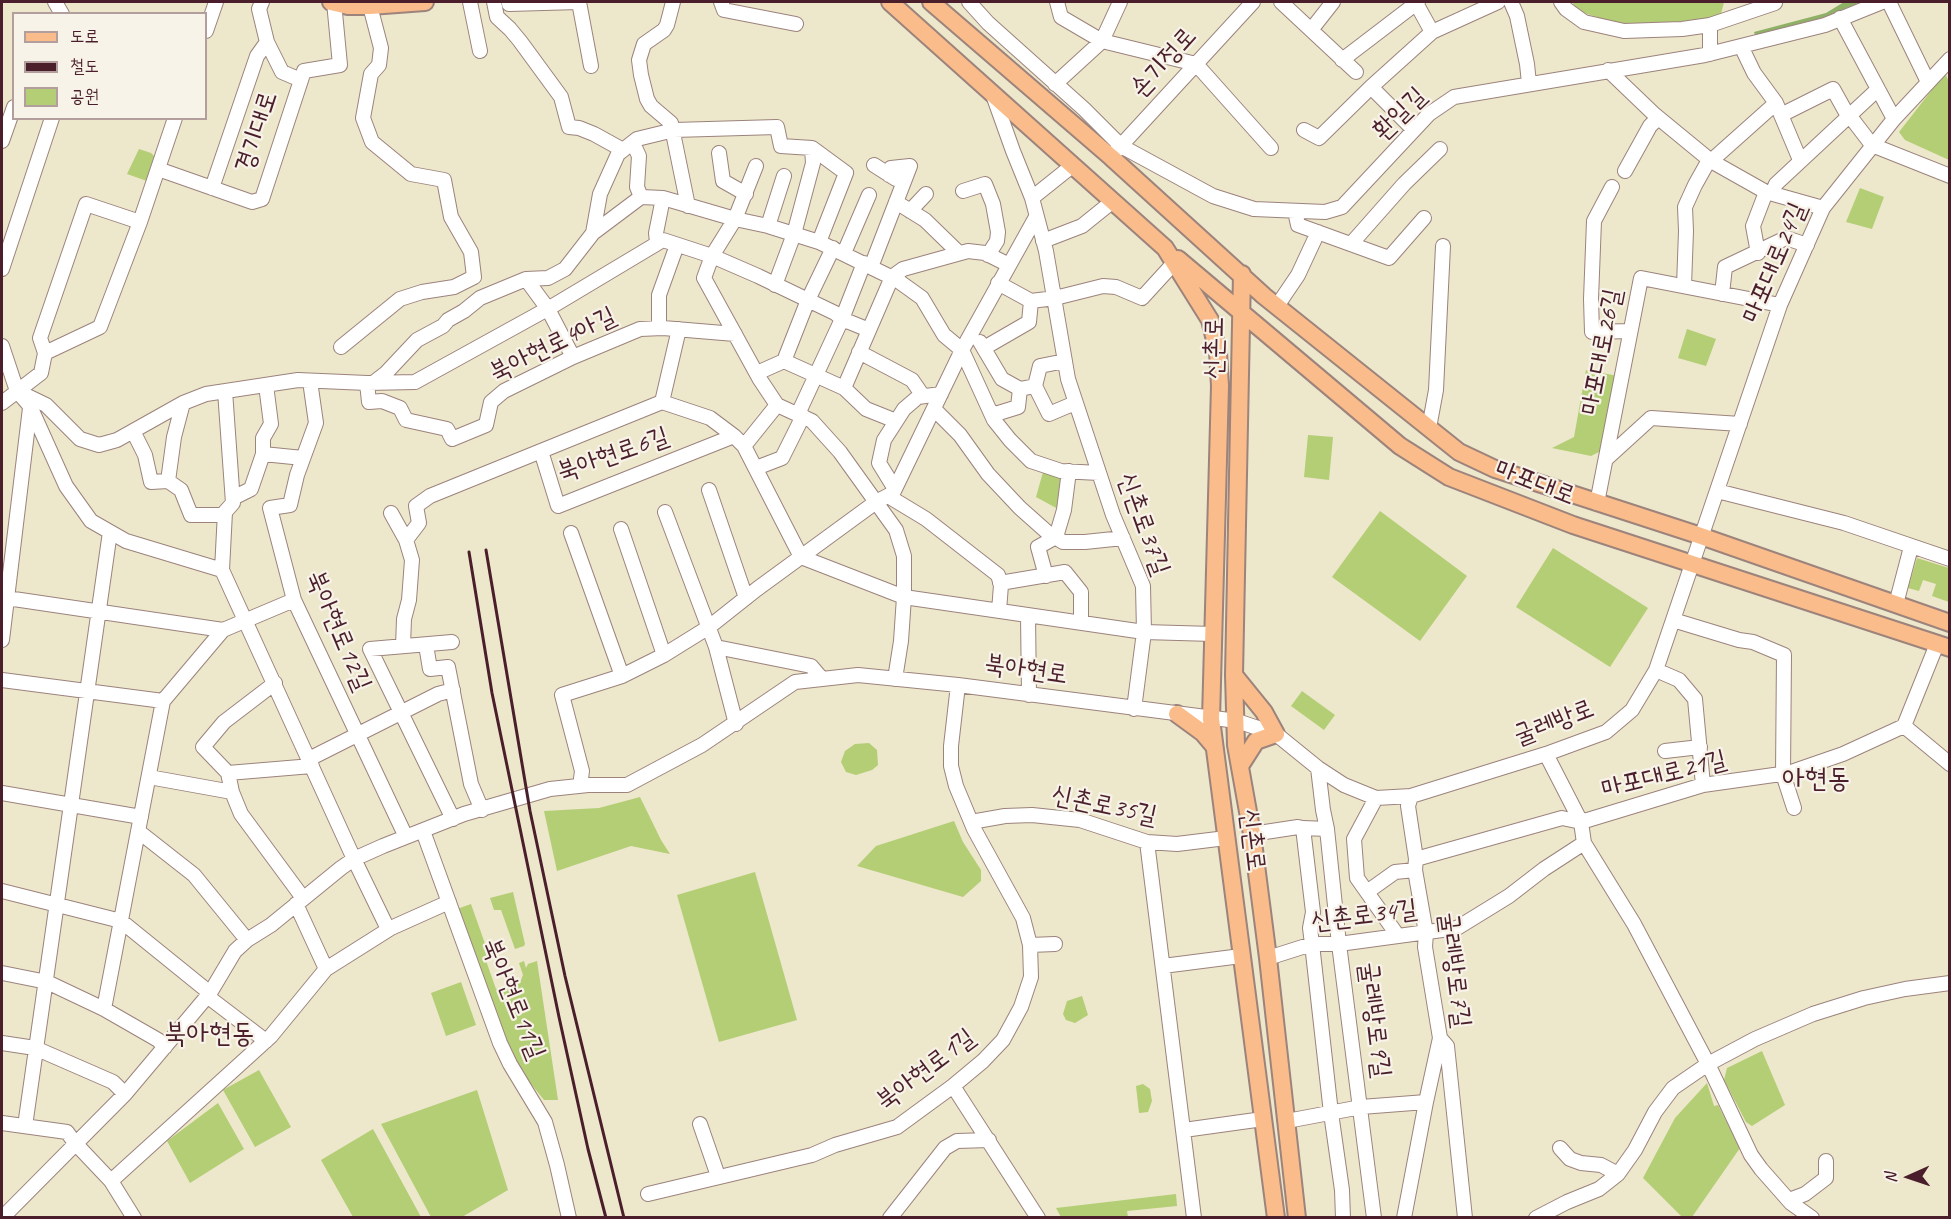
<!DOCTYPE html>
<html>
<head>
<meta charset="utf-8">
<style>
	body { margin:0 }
	#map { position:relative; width:1951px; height:1219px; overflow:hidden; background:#ede7cc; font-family:Caveat,"Poor Story",sans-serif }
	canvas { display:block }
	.frame { position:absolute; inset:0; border:3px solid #4a1f2b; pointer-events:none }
	.legend { position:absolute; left:12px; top:12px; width:195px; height:108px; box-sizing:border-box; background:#f7f3e8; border:2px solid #b29e9c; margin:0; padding:8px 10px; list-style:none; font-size:18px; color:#4a1f2b }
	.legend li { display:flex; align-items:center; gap:12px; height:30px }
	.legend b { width:30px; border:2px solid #b29e9c }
	.north { position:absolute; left:1879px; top:1147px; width:60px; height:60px; -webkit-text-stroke:4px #f7f3e8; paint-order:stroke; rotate:267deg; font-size:16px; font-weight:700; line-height:24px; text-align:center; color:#4a1f2b }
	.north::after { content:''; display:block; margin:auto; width:21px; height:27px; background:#4a1f2b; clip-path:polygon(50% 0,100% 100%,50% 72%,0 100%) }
</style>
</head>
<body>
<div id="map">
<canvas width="1951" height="1219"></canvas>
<div class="frame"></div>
<ul class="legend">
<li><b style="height:8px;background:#f9bc8a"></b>도로</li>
<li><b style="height:8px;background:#4a1f2b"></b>철도</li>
<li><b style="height:16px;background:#b3ce74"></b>공원</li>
</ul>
<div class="north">N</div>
</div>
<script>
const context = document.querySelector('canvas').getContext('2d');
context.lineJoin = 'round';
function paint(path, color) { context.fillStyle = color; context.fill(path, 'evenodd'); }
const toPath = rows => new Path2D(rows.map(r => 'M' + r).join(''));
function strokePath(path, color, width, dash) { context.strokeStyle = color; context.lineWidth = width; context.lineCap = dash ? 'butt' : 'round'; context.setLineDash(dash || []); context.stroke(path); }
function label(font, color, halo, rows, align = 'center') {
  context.font = font + ' Caveat,"Poor Story",sans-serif'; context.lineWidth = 4.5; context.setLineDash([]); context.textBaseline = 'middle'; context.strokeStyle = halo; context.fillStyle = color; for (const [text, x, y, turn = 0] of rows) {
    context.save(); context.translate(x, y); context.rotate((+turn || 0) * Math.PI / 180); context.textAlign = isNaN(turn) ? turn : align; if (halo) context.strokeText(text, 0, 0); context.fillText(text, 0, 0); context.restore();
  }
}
paint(toPath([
	[1572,2,1724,2,1720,18,1698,22,1628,27,1578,11],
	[1945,73,1949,82,1949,160,1905,140,1899,132],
	[139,149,151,153,155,157,147,181,127,174],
	[1860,188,1884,197,1872,229,1846,222],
	[1687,329,1716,339,1706,366,1678,358],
	[1586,370,1618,376,1605,449,1591,456,1552,448,1574,437],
	[1308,435,1333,437,1329,480,1304,477],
	[1045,465,1064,471,1058,509,1036,497],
	[1380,511,1467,576,1420,641,1332,577],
	[1553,548,1648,608,1610,667,1516,607],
	[1917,558,1949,568,1949,602,1932,596,1936,584,1923,580,1919,591,1908,588],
	[1302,691,1335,715,1324,730,1291,706],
	[869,743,877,750,878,765,872,770,856,775,846,772,841,762,845,751,855,744],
	[640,797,661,840,670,854,631,846,557,871,544,811,599,808],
	[954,821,963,842,981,870,981,881,963,897,857,866,876,846],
	[755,872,797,1020,719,1042,677,895],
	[513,892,525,944,524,946,515,949,501,910,494,910,490,898],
	[471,904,489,955,485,958,496,989,521,980,523,975,519,963,524,961,526,968,528,964,537,961,558,1100,544,1100,515,1064,457,909],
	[461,982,476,1025,446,1036,431,993],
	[1082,996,1088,1015,1075,1023,1066,1020,1063,1014,1067,1001],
	[1762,1051,1785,1105,1752,1126,1746,1122,1724,1080,1727,1068],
	[259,1070,291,1127,255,1147,223,1090],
	[1707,1083,1714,1106,1718,1105,1740,1148,1692,1217,1682,1217,1643,1178,1675,1118],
	[1143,1084,1150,1089,1152,1101,1148,1112,1139,1113,1136,1086],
	[477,1090,508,1190,462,1217,431,1217,381,1124],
	[218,1103,244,1149,190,1183,167,1141],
	[373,1129,421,1217,353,1217,321,1160],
	[1176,1194,1177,1206,1127,1211,1128,1217,1061,1217,1056,1208]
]), '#b3ce74');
paint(toPath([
	[1844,2,1861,2,1822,18,1755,35,1754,32,1826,13]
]), '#8eb166');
const minor = toPath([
	[55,2,62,14],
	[470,2,480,51],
	[494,2,497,17,510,29,520,41,561,97,569,127,579,128,594,134,623,150],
	[509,2,509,4,579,2,591,66],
	[673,2,667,25,664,30,644,44,639,60,641,75,647,99,651,106,671,123,688,206],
	[721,2,724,10,796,24],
	[969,2,988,23,1084,109,1121,146,1213,196,1254,209,1325,212,1342,207,1429,114,1454,97,1705,55,1825,25,1882,2],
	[1057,2,1061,17,1102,41,1196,64,1271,148],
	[1281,2,1356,72],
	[1511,2,1517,16,1527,64,1529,83],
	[1561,2,1566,9,1584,22,1624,31,1682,29,1710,25,1710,54],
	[1889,2,1928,82],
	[1416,3,1432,32],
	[1840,18,1894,119],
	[1710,25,1775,3],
	[1311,30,1333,2],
	[206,31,216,2],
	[267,42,282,72,301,80],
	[1741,46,1754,73,1776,103,1800,160],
	[1342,60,1418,2],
	[1608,70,1655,115,1711,161,1766,192,1823,208],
	[1055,84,1102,41,1120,2],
	[1371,87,1414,130],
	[993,95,1013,151,1032,198,1046,251,1068,379,1113,515,1143,586,1144,632,1134,709],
	[1781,115,1833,89,1848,116],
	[1849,115,1872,145],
	[1304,130,1319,138,1371,87,1432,32,1498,2],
	[2,141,14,107],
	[633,143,639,156,637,187,641,197],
	[1872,145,1950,176],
	[1116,151,1253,2],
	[719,153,723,181,746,194],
	[1711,161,1776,103],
	[874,165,896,179],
	[756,166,735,219,712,256,704,278,759,378,777,405,812,421,840,452,896,530,904,556,904,597,901,641,895,679],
	[158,169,252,202,262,199,304,71,340,65,334,2],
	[1625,171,1650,126,1658,118],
	[1612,187,1594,221,1591,299,1592,332,1630,331],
	[212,188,257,56,267,42,259,9,262,2],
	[963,191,985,184,993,204,998,232,997,241,988,255],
	[1772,193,1776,184,1878,89],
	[641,197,663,198,735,219,768,226,819,242,897,280,922,298,944,335,962,350,994,420,1010,440,1031,461,1061,471,1099,473],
	[1032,198,1072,166],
	[896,202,925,220,959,253],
	[910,211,926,194],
	[1295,211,1298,225,1389,258,1424,218],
	[768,226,784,176],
	[593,233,600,194,618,154,637,139,674,130,777,127,781,146,812,148,846,173,819,242],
	[1043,241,1082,226,1113,201],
	[657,242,656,233,663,198],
	[1351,244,1404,184,1440,149],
	[844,253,869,195],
	[1758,253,1753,226,1766,192],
	[871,267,910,166,891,168,889,175],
	[2,269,52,118],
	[526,279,548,309,573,357],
	[998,283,1031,301],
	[775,285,794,234,813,163,812,148],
	[1684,286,1686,231,1685,207,1695,185,1709,160],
	[1722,294,1725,267,1786,238,1807,245],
	[1277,306,1298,275,1318,232],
	[659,328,659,295,677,245],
	[980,342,1002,379,1020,389,1035,386,1049,414,1075,403],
	[2,346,17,391,30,406,66,486,91,521,126,541,222,570,354,859,386,925,391,928],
	[341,347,400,299,422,292,454,287,474,277,471,252,451,217,444,180,411,174,372,142,363,118,371,74,379,65,381,48,370,6],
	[984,348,1029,322,1031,301,1055,298,1103,286,1116,287,1142,298,1174,263],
	[859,352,912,380,923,396],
	[45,353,40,338,86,204,140,222],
	[784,361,808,300,833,248],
	[757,373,784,361,844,388,866,409,896,421],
	[310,381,316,423,297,475,290,505,270,508,294,600,406,837],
	[367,383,369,402,382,401,400,408,406,420,447,429,452,439,486,425,491,402,504,391,573,357,640,329,663,328,735,334],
	[373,383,386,373,417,340,443,326,448,320,464,311,480,298,526,279,548,278,565,269,593,233,641,197],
	[1035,386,1040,366,1065,361],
	[844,388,892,277,903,269,968,251,985,253,1009,265],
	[17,391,46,405,80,439,99,445,117,440,183,403,206,394,298,380,367,383,415,382,551,307,663,240,712,256,758,276,835,313,842,319,869,330],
	[662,402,679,329],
	[2,403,41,373,45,353,100,327,140,222,175,118],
	[183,403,174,437,168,481,181,490,191,515,225,515],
	[934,409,960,435,988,474,1020,508,1047,532,1063,542,1085,542,1123,538],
	[798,414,842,319,864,263],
	[992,415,1018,407,1020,389],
	[1429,428,1436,390,1443,246],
	[133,431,145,455,151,482,168,481],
	[744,446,777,405],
	[541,451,558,506,734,436],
	[263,454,303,458],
	[1606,459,1651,418,1740,424],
	[756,468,782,458,803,416],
	[895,489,879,463,884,440,904,409,918,397,941,394],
	[709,490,746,598],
	[1717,491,1844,523,1950,559],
	[888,496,926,519,998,575,1001,585,999,611],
	[233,498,251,489,263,454,263,438,271,424,266,385],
	[1597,503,1641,278,1780,305],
	[665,512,716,647,736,724],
	[391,513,406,540,412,560,409,600,404,619,403,646],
	[621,529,664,655],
	[571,533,622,676],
	[406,540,419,523,416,506,430,496,662,402,710,418,734,436,744,446,801,557],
	[801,557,904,597,1144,632,1213,634],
	[222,570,225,512,233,503,225,391],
	[1046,576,1038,547,1056,537,1064,510,1069,471],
	[1000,583,1065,572,1081,592,1081,623],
	[7,598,223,630],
	[1896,604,1911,547],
	[1028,615,1029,695],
	[1673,620,1739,640,1753,642,1784,655,1783,774,1794,808],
	[2,640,30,408],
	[452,642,370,649,453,819],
	[426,645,430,669,448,667,471,784,482,810],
	[716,647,811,666,822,679],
	[1656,670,1679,680,1695,699,1703,785],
	[2,680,163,701],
	[1904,726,1950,764],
	[1665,751,1700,747],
	[1546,754,1581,822,1584,843,1634,924,1708,1064,1751,1155,1761,1169,1791,1203,1812,1218],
	[309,759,438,694,453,690],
	[1318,768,1323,810,1327,829,1339,944,1374,1218],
	[228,773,312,766],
	[149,777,232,792,241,814,303,898],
	[580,786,582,771,562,695,622,676,664,655,709,627,757,589,876,502,893,493,962,350,1036,217],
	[232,792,228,773,203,747,224,722,275,683],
	[2,793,141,817],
	[1376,798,1354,839,1357,878,1398,936],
	[971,822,1005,816,1032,815,1080,820,1147,842,1177,844,1226,838],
	[1327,829,1303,828,1313,912,1310,928,1312,944,1331,1113,1342,1190,1343,1218],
	[138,831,194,875,247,940],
	[423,831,500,1043,510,1064,545,1122,557,1165,569,1218],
	[1252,834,1298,827,1303,828],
	[1147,842,1194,1218],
	[1416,859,1562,818,1581,822,1703,785,1788,773,1843,754,1904,726,1937,644],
	[2,891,121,921,210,993],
	[1367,892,1395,872,1415,870],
	[296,904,326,969],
	[1030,945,1055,944],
	[1268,958,1312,944,1339,944,1457,928,1509,896,1544,869,1584,843],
	[1163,966,1241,956],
	[2,973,47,982,104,1009,158,1040,165,1047],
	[207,996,266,1041],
	[104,1009,163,701,223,630,294,600],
	[1440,1038,1447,1046,1465,1218],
	[2,1043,35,1048,113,1082,125,1094],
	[953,1086,1038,1218],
	[1287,1121,1361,1107,1426,1102],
	[2,1123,67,1132,75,1143,111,1181,134,1218],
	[700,1124,718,1176],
	[25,1126,110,532],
	[1184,1130,1263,1119],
	[1560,1148,1570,1159,1581,1163,1601,1165,1618,1174],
	[111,1181,271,1036,326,969,391,928,449,902],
	[648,1194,812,1155,835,1145,897,1127,953,1086,983,1061,1003,1040,1021,1007,1031,977,1030,945,1023,918,974,829,956,786,951,766,951,746,958,685],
	[1789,1200,1805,1194,1826,1178,1826,1161],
	[2,1218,125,1094,210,993,235,951,247,940,271,925,341,868,354,859,383,846,464,814,550,789,588,785,627,785,702,745,795,682,858,675,958,685,1237,721,1276,734,1318,768,1344,785,1376,798,1411,796,1546,754,1606,732,1632,710,1656,670,1780,305,1823,208,1894,119,1950,59],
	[890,1218,945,1148,957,1141,989,1140],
	[1404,1218,1426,1102,1440,1038,1425,947,1426,933,1415,870,1416,859,1408,806,1411,796],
	[1536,1218,1567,1202,1599,1189,1618,1174,1635,1150,1655,1112,1673,1088,1708,1064,1755,1039,1813,1014,1864,998,1905,989,1950,983]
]);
const major = toPath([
	[331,2,348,6,370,6,425,2],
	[890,2,1165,248,1210,320,1218,352,1220,386,1211,719,1276,1218],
	[931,2,1111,157,1264,296,1459,452,1495,469,1698,535,1950,623],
	[1178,259,1400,446,1449,477,1573,525,1950,648],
	[1242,274,1234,675,1236,745,1252,834,1268,958,1297,1218],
	[1234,675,1264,712,1276,734,1256,741,1240,766],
	[1177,714,1203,733,1214,746]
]);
strokePath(minor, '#9c837c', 16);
strokePath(major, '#9c837c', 20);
strokePath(minor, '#fff', 14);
strokePath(major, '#f9bc8a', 16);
strokePath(toPath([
	[486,550,530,811,565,976,624,1218],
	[469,552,492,693,559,1017,588,1149,606,1218]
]), '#4a1f2b', 3);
label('26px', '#4a1f2b', '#f7f3e8', [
	["손기정로",1164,63,-48],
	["환일길",1400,114,-44],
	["경기대로",257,132,-72],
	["마포대로24길",1775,263,-67],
	["북아현로4아길",553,345,-26],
	["신촌로",1215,348,-89],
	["마포대로26길",1602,352,-79],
	["북아현로6길",613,455,-19],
	["마포대로",1535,483,21],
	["신촌로37길",1143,524,70],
	["북아현로12길",338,631,67],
	["북아현로",1026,670,8],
	["굴레방로",1554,723,-21],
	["마포대로21길",1664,775,-14],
	["신촌로35길",1104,806,12],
	["신촌로",1252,840,83],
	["신촌로34길",1364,916,-7],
	["굴레방로7길",1454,970,83],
	["북아현로11길",513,999,68],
	["굴레방로9길",1374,1020,83],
	["북아현로1길",926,1070,-37]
]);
label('28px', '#4a1f2b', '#f7f3e8', [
	["아현동",1816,780],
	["북아현동",209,1035]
]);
</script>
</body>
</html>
